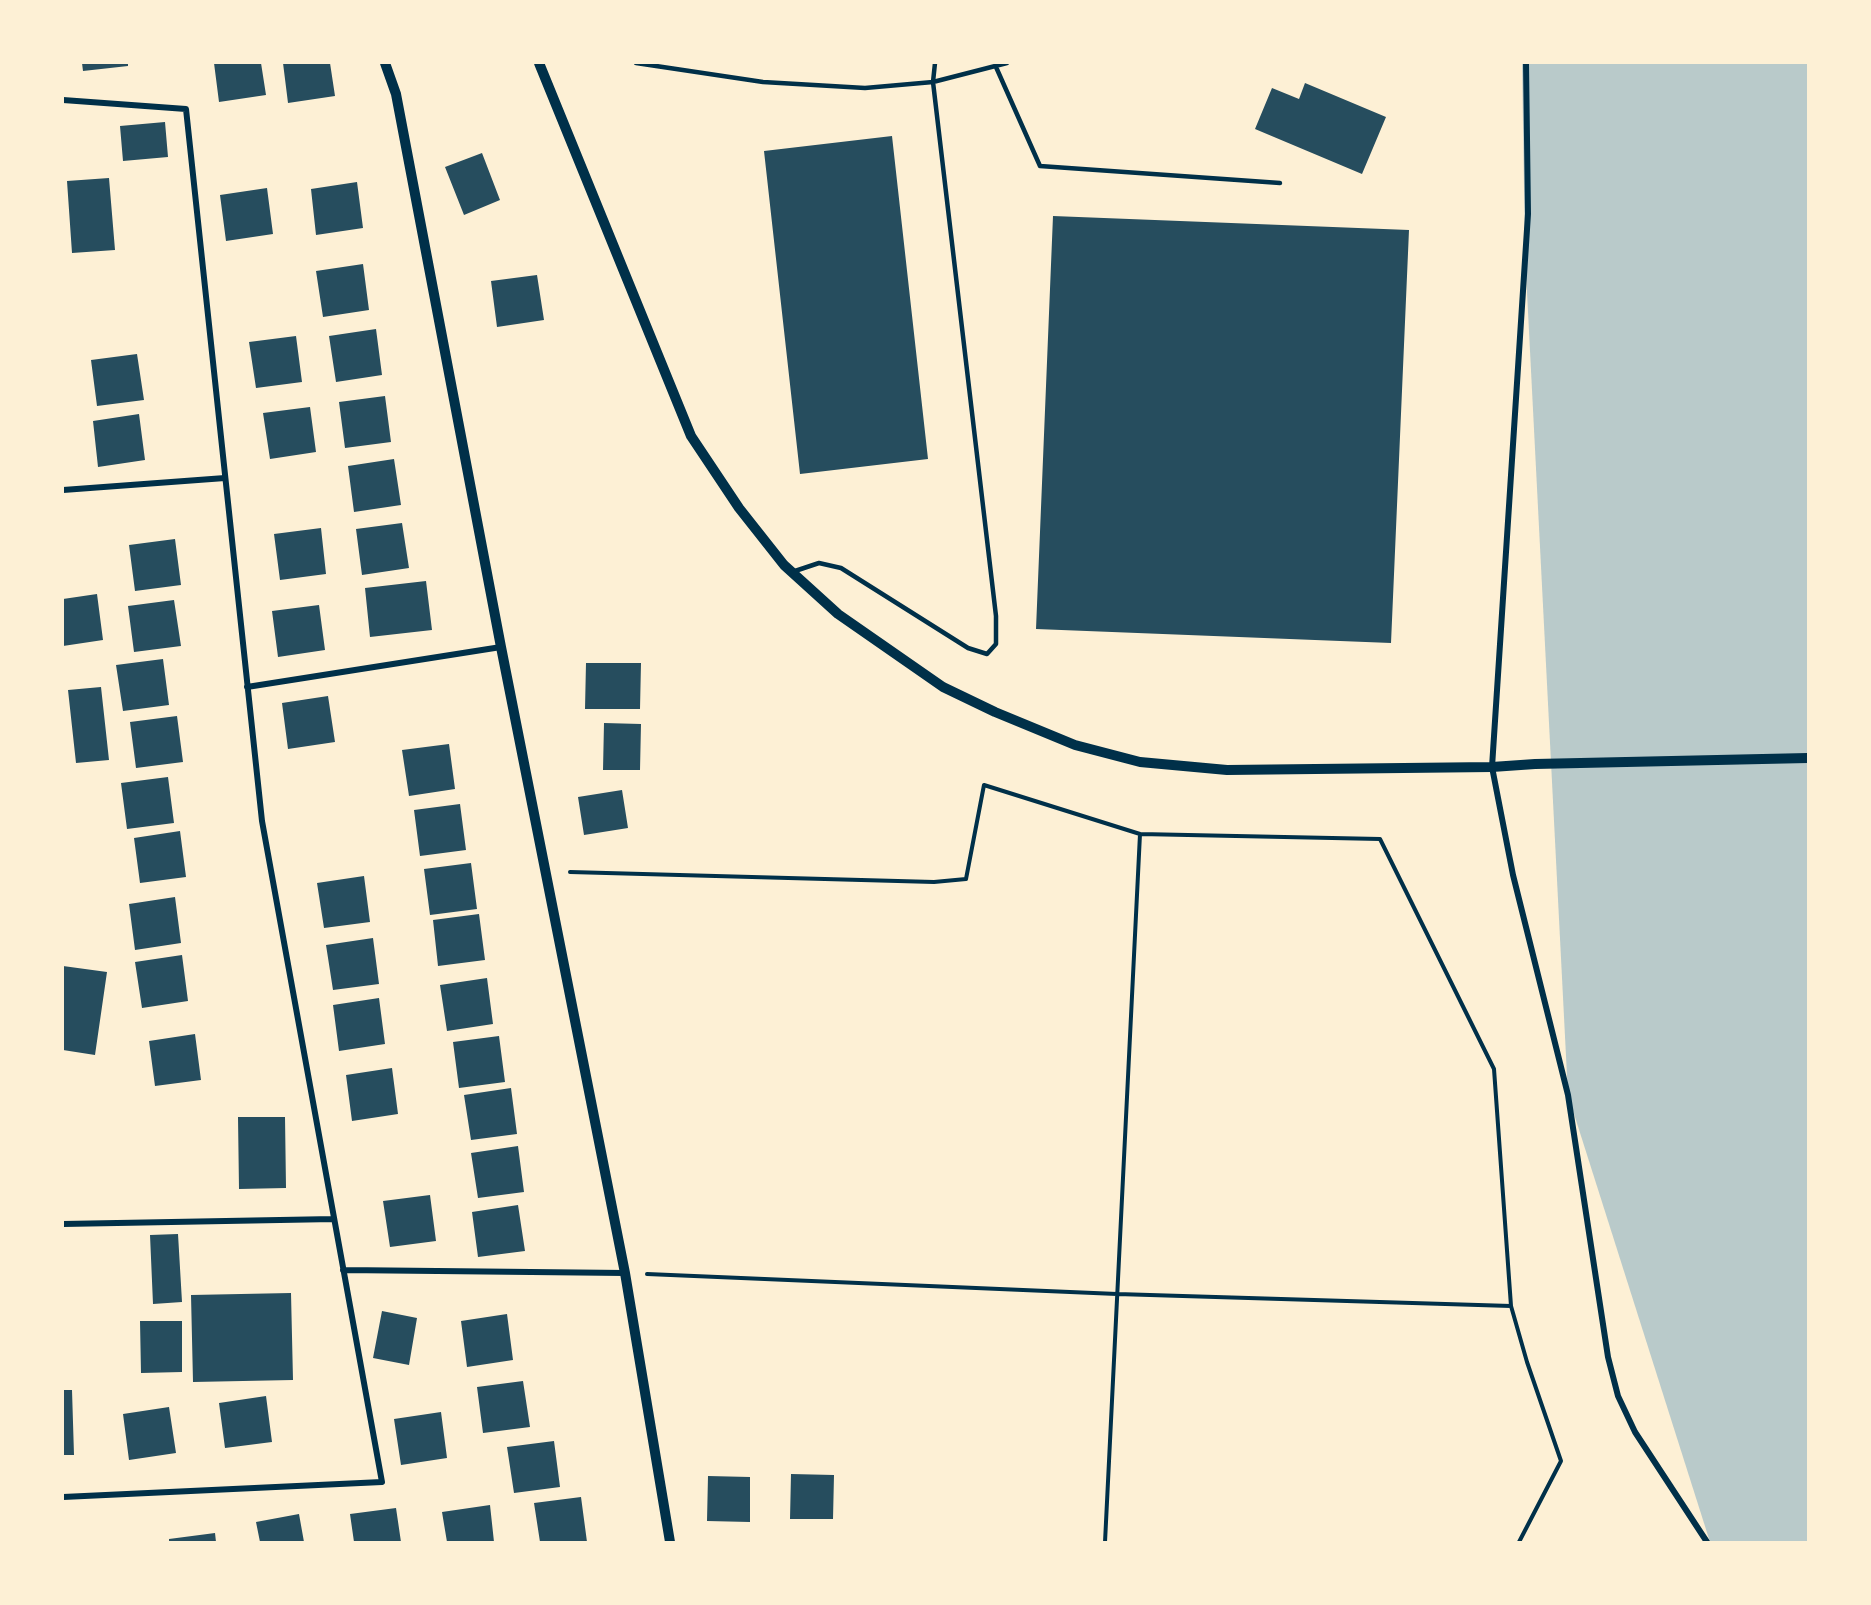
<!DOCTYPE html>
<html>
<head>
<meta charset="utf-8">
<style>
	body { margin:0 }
	#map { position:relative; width:1871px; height:1605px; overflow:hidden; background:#fdf0d5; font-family:"Fira Sans",sans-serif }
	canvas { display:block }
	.frame { position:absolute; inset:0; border:64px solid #fdf0d5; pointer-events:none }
</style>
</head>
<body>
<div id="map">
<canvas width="1871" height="1605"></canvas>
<div class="frame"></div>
</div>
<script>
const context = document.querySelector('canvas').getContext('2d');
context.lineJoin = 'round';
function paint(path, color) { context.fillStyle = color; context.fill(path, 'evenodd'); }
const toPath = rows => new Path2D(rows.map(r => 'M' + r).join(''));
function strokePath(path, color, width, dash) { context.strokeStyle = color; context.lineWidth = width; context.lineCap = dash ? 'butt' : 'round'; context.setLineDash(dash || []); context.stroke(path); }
paint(toPath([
	[1522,63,1808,63,1808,1542,1710,1542,1568,1095,1525,253]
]), '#b9caca');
paint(toPath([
	[82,63,128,63,128,66,83,71],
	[214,63,261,63,266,95,219,102],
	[283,63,330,63,335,96,288,103],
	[1305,83,1386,117,1362,174,1255,129,1272,88,1299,99],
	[165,122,168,157,123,161,120,126],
	[892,136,928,459,800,474,764,151],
	[482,153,500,200,464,215,445,167],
	[109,178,115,250,72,253,67,181],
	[357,182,363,228,316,235,311,189],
	[267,188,273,234,226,241,220,195],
	[1053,216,1409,230,1391,643,1036,629],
	[363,264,369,310,323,317,316,271],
	[537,275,544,320,497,327,491,281],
	[376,329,382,375,336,382,329,336],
	[296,336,302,382,256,388,249,342],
	[137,354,144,400,97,406,91,360],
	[385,396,391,442,345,448,339,402],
	[310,407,316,452,270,459,263,413],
	[139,414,145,460,98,467,93,421],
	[394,459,401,505,354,512,348,466],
	[402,523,409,568,362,575,356,529],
	[321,528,326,574,280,580,274,534],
	[175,539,181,585,135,591,129,545],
	[426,581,432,630,370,637,365,588],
	[97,594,103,640,63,646,63,599],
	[174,600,181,646,134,652,128,606],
	[319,605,325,650,278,657,272,611],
	[163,659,169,705,123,711,116,665],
	[586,663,641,663,640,709,585,709],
	[101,687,109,760,76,763,68,690],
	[328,696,335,742,288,749,282,703],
	[177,716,183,762,136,768,130,722],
	[604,723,641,724,640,770,603,770],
	[449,744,455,789,409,796,402,750],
	[168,777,174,823,127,829,121,783],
	[622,790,628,828,584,835,578,797],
	[460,804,466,850,420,856,414,810],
	[180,831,186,877,140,883,134,838],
	[471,863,477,909,430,915,424,869],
	[364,876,370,922,324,928,317,883],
	[175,897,181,943,135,950,129,904],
	[479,914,485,960,438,966,433,920],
	[373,938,379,984,333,990,326,945],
	[182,955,188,1001,142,1008,135,962],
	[63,966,107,972,95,1055,63,1050],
	[487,978,493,1024,447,1031,440,985],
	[379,998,385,1044,339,1051,333,1005],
	[195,1034,201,1080,155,1086,149,1041],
	[499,1036,505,1082,459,1088,453,1042],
	[392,1068,398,1114,352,1121,346,1075],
	[511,1088,517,1134,471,1140,464,1095],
	[238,1117,285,1117,286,1188,239,1189],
	[518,1146,524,1192,478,1198,471,1153],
	[430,1195,436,1241,390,1247,383,1201],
	[518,1205,525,1251,478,1257,472,1212],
	[178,1234,182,1302,153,1304,150,1235],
	[291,1293,293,1380,193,1382,191,1295],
	[382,1311,417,1318,409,1365,373,1358],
	[507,1314,513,1360,467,1367,461,1321],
	[140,1321,182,1321,182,1372,141,1373],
	[523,1381,530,1427,483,1433,477,1387],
	[63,1390,72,1390,74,1455,63,1455],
	[266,1396,272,1442,225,1448,219,1403],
	[169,1407,176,1453,129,1460,123,1414],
	[441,1412,447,1458,401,1465,394,1419],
	[554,1441,560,1487,514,1493,507,1447],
	[791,1474,834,1475,833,1519,790,1519],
	[708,1476,750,1477,750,1522,707,1521],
	[581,1497,587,1542,540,1542,534,1503],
	[490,1505,494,1542,447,1542,442,1512],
	[396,1508,401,1542,354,1542,350,1514],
	[299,1514,304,1542,260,1542,256,1522],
	[215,1533,216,1542,169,1542,169,1539]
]), '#264d5e');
strokePath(toPath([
	[570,872,934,882,966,879,984,785,1140,834],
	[647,1274,1117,1294,1511,1306],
	[1105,1542,1140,834,1380,839,1494,1069,1511,1306,1527,1362,1561,1461,1519,1542]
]), '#003049', 4);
strokePath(toPath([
	[636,63,763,82,865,88,933,82,1007,63],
	[996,67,1040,166,1280,183],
	[792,572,819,563,841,568,968,648,987,654,996,644,996,616,933,82,935,63]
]), '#003049', 4.5);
strokePath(toPath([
	[1526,63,1528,214,1492,767,1513,875,1568,1095,1608,1357,1618,1396,1635,1432,1707,1542],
	[63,100,186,109,262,821,382,1482,63,1497],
	[63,490,225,478],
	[247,687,501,647],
	[63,1224,334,1219],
	[343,1270,625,1273]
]), '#003049', 6);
strokePath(toPath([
	[385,63,396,94,501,647,625,1273,670,1542],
	[539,63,691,436,739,508,784,565,838,614,943,687,995,712,1075,745,1140,762,1227,770,1492,767,1535,764,1808,758]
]), '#003049', 10);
</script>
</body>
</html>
